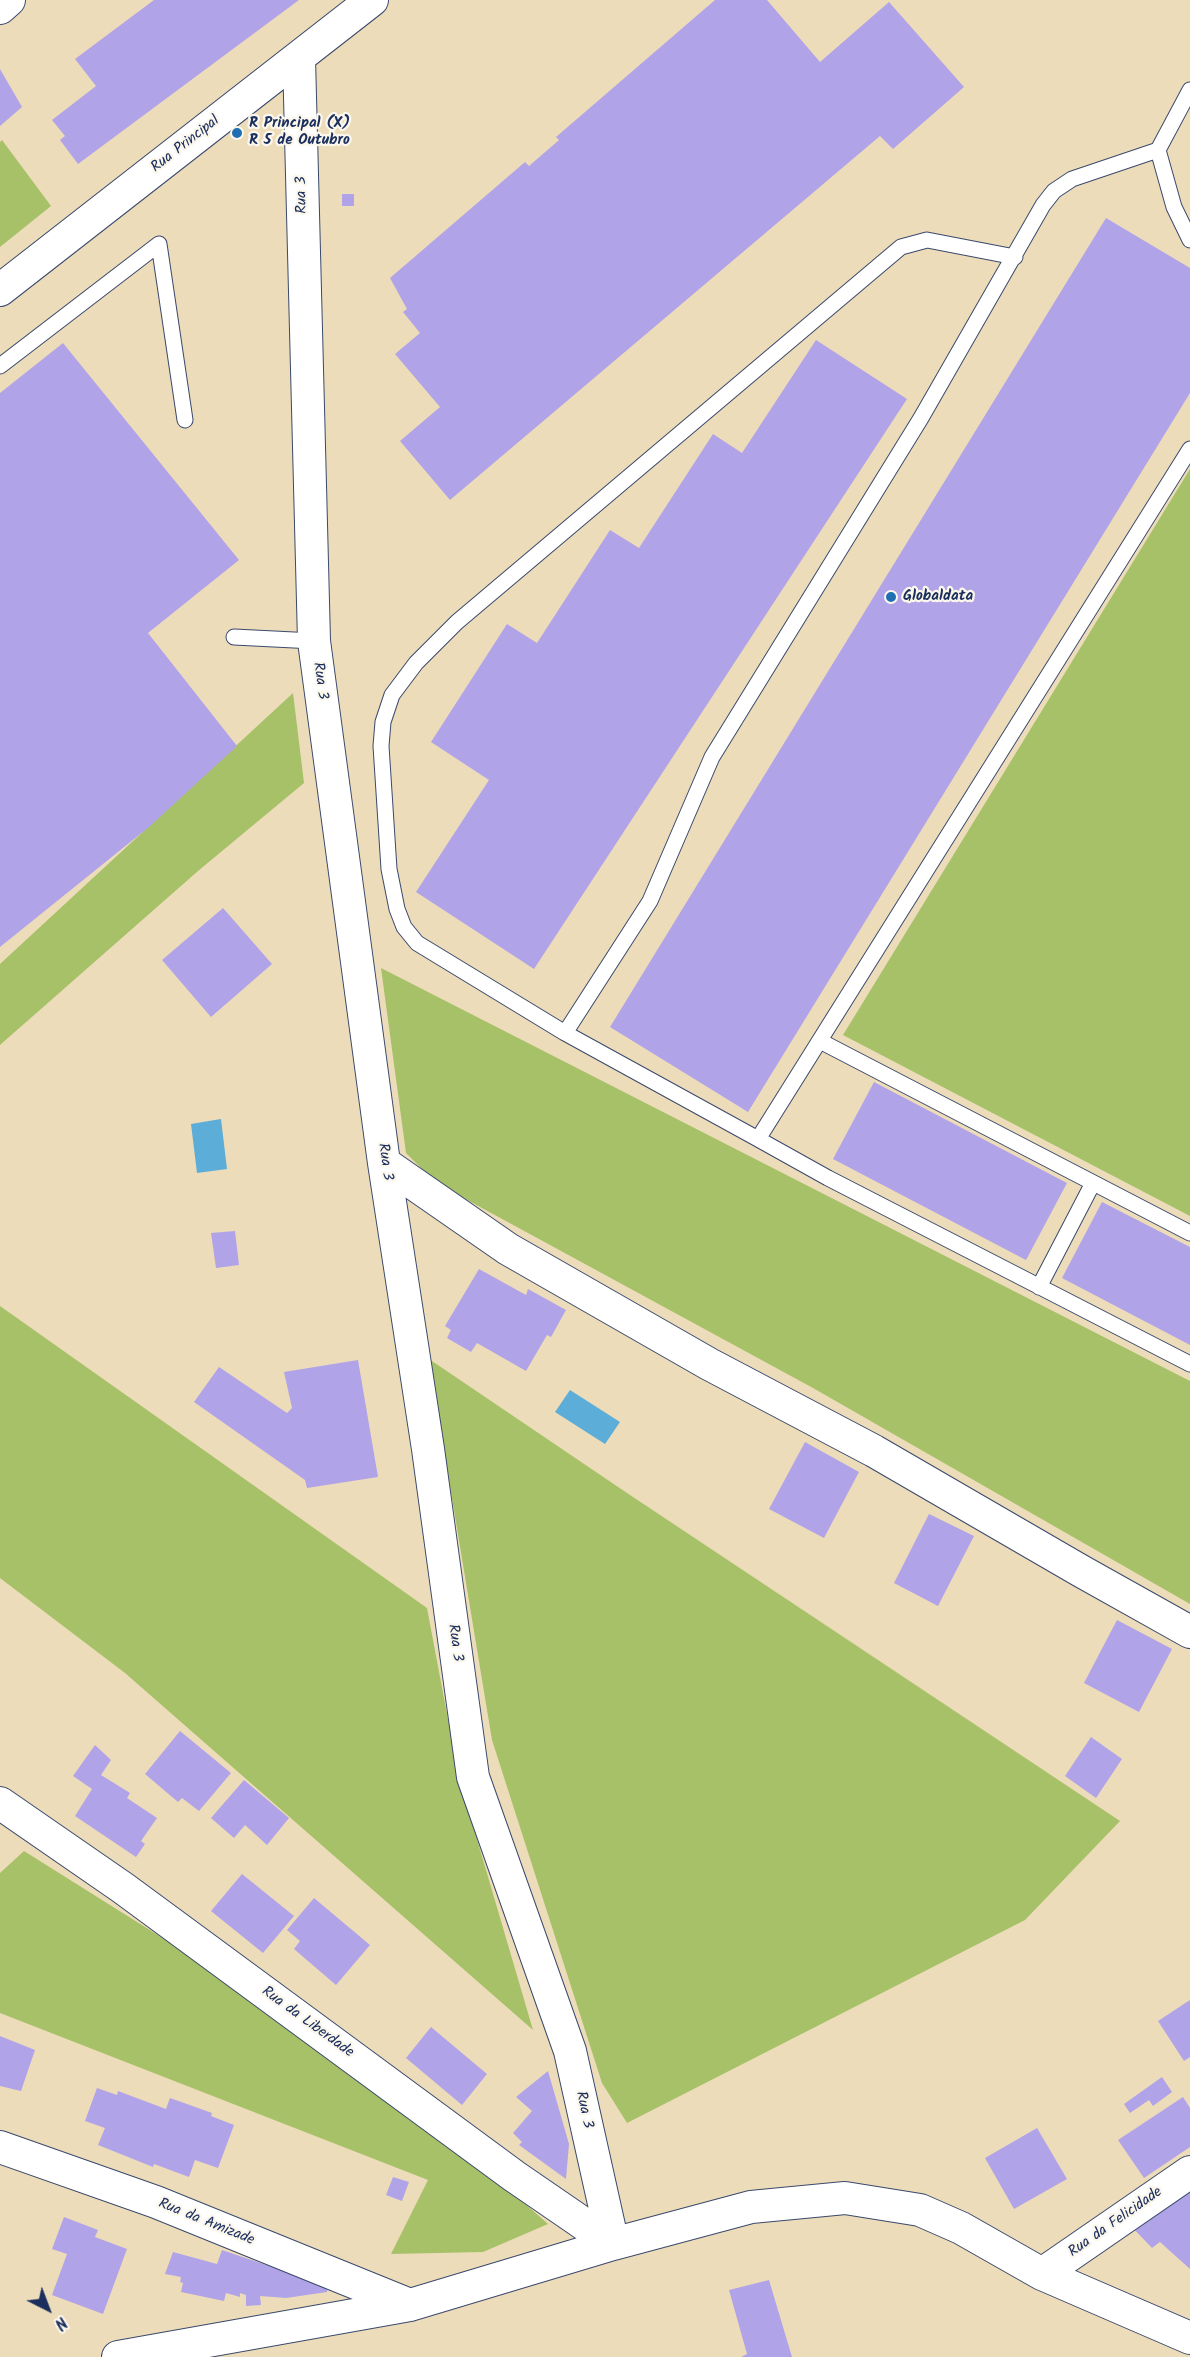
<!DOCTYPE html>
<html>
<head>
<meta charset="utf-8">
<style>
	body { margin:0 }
	#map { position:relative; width:1190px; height:2357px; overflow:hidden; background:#eddcb9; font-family:Kalam,sans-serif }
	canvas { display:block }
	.north { position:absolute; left:18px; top:2279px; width:60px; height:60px; -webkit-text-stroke:4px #fbf7ec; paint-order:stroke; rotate:138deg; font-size:16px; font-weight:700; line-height:24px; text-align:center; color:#1b2f5e }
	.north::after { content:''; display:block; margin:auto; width:21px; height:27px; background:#1b2f5e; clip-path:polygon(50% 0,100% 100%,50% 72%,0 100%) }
</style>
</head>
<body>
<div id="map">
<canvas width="1190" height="2357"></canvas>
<div class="north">N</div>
</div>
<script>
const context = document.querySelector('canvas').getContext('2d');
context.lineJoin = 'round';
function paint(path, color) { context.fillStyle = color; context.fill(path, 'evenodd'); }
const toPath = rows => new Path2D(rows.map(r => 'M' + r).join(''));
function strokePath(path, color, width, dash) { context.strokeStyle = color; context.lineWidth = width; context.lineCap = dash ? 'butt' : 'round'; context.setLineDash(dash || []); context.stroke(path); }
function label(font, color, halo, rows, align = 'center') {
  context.font = font + ' Kalam,sans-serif'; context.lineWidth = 4.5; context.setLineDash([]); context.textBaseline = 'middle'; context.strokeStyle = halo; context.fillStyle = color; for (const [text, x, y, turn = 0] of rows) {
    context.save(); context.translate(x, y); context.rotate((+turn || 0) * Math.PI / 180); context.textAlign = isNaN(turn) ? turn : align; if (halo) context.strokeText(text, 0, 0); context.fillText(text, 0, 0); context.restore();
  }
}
paint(toPath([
	[2,140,51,206,0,247,0,142],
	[1190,469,1190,1216,843,1035],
	[293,693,304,783,198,871,0,1045,0,964],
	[381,968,1190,1381,1190,1604,813,1388,436,1183,406,1153],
	[0,1306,427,1608,459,1778,533,2030,125,1673,0,1578],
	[429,1359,627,1493,1120,1821,1025,1920,627,2123,602,2083,492,1740],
	[24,1851,376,2072,548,2224,483,2252,391,2254,428,2180,0,2013,0,1873]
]), '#a6c168');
paint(toPath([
	[221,1119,227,1169,197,1173,191,1124],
	[570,1390,620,1422,605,1444,555,1412]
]), '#5cadd7');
paint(toPath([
	[154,0,299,0,78,164,60,140,65,136,52,120,96,86,75,59],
	[715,0,767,0,820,62,889,2,964,87,893,149,880,136,450,500,400,441,440,407,395,354,420,333,403,312,407,309,390,278,525,162,529,166,559,140,556,137],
	[0,69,22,107,0,126],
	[342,194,354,194,354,206,342,206],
	[1106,218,1190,268,1190,393,748,1112,610,1027],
	[816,340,907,399,534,969,416,892,489,780,431,742,507,624,537,643,610,530,639,548,713,434,742,453],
	[63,343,239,560,148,633,237,746,149,827,0,947,0,393],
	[223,908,272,964,211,1017,162,960],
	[874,1082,1067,1183,1026,1260,833,1159],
	[1102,1202,1190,1247,1190,1345,1062,1278],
	[235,1231,239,1265,216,1268,211,1233],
	[479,1269,526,1295,528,1289,566,1310,551,1337,547,1335,526,1371,477,1343,471,1352,447,1338,451,1330,445,1326],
	[358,1360,378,1477,307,1488,305,1480,194,1402,219,1367,287,1413,292,1408,284,1372],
	[805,1442,859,1472,824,1538,769,1509],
	[929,1514,974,1536,938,1606,894,1583],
	[1117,1620,1172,1649,1139,1712,1084,1683],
	[180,1731,231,1773,199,1811,182,1798,178,1802,145,1774],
	[1091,1737,1122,1759,1096,1798,1065,1776],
	[95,1745,111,1760,101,1775,130,1793,127,1798,157,1818,141,1841,145,1844,136,1857,75,1816,92,1789,73,1776],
	[244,1780,289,1818,267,1845,245,1825,234,1838,211,1818],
	[242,1874,294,1916,263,1953,211,1911],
	[314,1898,370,1945,336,1985,294,1949,300,1941,287,1930],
	[1190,2000,1190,2057,1184,2061,1158,2021],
	[431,2027,487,2074,462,2105,406,2058],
	[0,2036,35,2050,21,2091,0,2086],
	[548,2071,569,2144,566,2179,519,2145,522,2142,513,2133,532,2111,516,2097],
	[1162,2077,1172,2092,1153,2106,1149,2100,1130,2113,1124,2104],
	[97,2088,117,2095,118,2091,166,2109,170,2098,212,2113,211,2116,234,2125,218,2168,195,2160,189,2177,154,2164,153,2167,98,2145,105,2128,85,2121],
	[1183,2097,1190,2108,1190,2147,1144,2178,1118,2140],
	[1037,2128,1067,2179,1014,2209,985,2158],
	[393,2177,409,2182,402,2201,386,2195],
	[1190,2187,1190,2269,1160,2242,1152,2248,1130,2225],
	[64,2217,98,2230,95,2237,127,2249,103,2314,52,2295,67,2254,52,2249],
	[222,2250,328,2286,327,2292,286,2298,260,2296,261,2305,246,2306,246,2295,240,2293,240,2297,226,2293,224,2301,181,2292,183,2283,180,2282,181,2277,165,2274,173,2252,217,2264],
	[769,2280,792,2357,741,2357,747,2354,729,2290]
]), '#b1a3e8');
const service = toPath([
	[1190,90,1158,150,1174,207,1190,240],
	[1015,257,927,240,901,247,457,622,416,663,392,695,383,722,381,746,389,869,397,909,404,927,417,943,565,1033,758,1139,1190,449],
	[0,366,159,244,185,420],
	[234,637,314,641],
	[565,1033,650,901,712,757,921,418,1043,205,1054,191,1072,179,1158,150],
	[820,1041,1190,1233],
	[758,1139,828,1178,1190,1364],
	[1039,1287,1093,1183]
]);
const minor = toPath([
	[0,8,9,0],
	[299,58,314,641,384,1163,428,1449,473,1777,570,2051,613,2244],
	[0,290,372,0],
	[384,1163,508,1249,709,1364,874,1451,1081,1571,1190,1632],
	[0,1803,123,1888,514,2176,613,2244],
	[0,2147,156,2202,410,2305],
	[1042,2274,1190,2172],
	[118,2357,410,2305,613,2244,751,2207,845,2198,920,2210,961,2228,1042,2274,1190,2338]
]);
strokePath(service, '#3a496c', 17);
strokePath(minor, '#3a496c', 34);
strokePath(service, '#fff', 15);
strokePath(minor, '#fff', 32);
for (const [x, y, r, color] of [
	[237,133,6,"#1f6fb2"],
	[891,597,6,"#1f6fb2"]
]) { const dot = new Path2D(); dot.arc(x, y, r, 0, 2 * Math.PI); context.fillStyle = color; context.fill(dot); strokePath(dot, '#fbf7ec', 2); }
label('bold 15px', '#1b2f5e', '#fbf7ec', [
	["R Principal (X)",249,124],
	["R 5 de Outubro",249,141],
	["Globaldata",903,597]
], 'left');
label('15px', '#1b2f5e', '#fbf7ec', [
	["Rua Principal",186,145,-38],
	["Rua 3",303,195,-91],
	["Rua 3",319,681,82],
	["Rua 3",384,1162,82],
	["Rua 3",454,1643,82],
	["Rua da Liberdade",307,2023,36],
	["Rua 3",583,2110,78],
	["Rua da Amizade",206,2223,22],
	["Rua da Felicidade",1116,2223,-35]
]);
</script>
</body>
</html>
